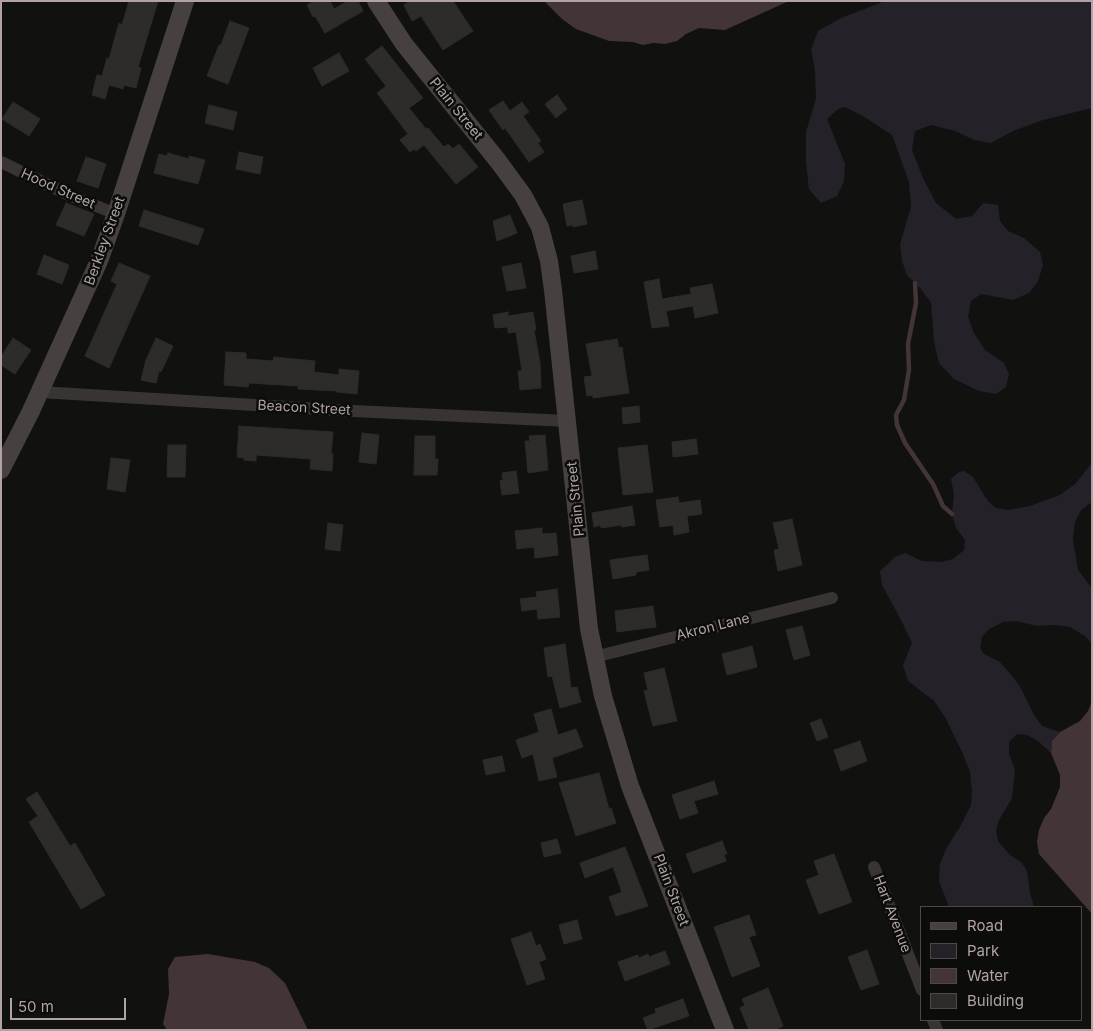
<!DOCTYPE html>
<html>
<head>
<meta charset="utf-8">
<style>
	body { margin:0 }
	#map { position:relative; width:1093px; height:1031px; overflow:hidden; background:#111110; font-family:Inter,sans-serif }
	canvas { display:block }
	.frame { position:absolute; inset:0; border:2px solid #b1a3a3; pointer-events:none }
	.legend { position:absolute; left:920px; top:906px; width:162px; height:115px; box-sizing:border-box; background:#0c0c0b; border:1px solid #4e4848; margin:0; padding:6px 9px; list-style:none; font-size:15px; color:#b1a3a3 }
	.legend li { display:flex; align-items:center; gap:10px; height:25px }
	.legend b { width:25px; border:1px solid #4e4848 }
	.scale { position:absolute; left:10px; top:998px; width:116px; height:22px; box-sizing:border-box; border:2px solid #b1a3a3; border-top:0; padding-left:6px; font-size:15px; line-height:18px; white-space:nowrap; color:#b1a3a3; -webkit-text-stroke:4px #0c0c0b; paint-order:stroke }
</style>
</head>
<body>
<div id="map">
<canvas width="1093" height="1031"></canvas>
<div class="frame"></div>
<ul class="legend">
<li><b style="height:6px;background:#464040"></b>Road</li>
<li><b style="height:14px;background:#242129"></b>Park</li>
<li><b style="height:14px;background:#433438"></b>Water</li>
<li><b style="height:14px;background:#2d2c2b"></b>Building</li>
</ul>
<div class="scale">50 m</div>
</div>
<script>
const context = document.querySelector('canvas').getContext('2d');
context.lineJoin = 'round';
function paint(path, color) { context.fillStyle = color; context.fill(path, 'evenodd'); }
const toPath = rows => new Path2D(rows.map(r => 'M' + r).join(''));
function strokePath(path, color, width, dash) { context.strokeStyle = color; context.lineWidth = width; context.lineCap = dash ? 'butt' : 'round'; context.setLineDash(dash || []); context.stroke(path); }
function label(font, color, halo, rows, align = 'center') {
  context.font = font + ' Inter,sans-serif'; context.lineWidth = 5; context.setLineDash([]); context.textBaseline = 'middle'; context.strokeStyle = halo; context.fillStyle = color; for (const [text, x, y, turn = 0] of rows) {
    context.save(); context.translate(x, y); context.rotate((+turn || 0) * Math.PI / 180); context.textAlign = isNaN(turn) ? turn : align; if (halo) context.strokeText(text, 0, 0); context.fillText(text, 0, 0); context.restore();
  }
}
paint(toPath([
	[885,1,1092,1,1092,108,1043,120,1013,131,991,143,974,140,955,131,931,125,915,131,912,150,923,178,936,203,956,219,972,216,983,203,998,205,1000,221,1008,231,1024,238,1040,252,1043,265,1038,281,1029,293,1013,300,981,294,971,301,968,317,974,333,985,350,1004,363,1009,374,1006,387,996,394,979,391,954,379,939,363,934,341,931,303,921,289,907,275,902,261,900,244,911,207,909,182,892,135,863,116,845,107,838,109,827,119,845,164,844,181,837,196,821,203,809,189,806,163,806,132,816,99,815,71,811,49,818,31,841,18],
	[1092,463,1092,502,1081,510,1075,522,1073,539,1078,570,1092,588,1092,644,1085,636,1070,627,1054,625,1037,626,1016,621,1003,622,988,630,982,637,980,648,984,654,1000,662,1014,678,1022,690,1034,715,1042,726,1060,732,1052,741,1051,753,1038,741,1027,735,1017,734,1009,742,1009,754,1015,770,1012,798,999,820,996,830,998,841,1010,855,1021,862,1027,871,1030,893,1034,907,949,907,939,881,940,864,946,849,961,825,971,805,972,792,970,772,963,754,945,717,934,701,908,681,903,665,912,643,901,620,882,585,880,571,895,557,905,553,922,561,941,562,953,559,964,550,965,540,956,528,952,514,954,495,951,479,959,472,964,471,973,477,988,501,996,508,1008,510,1030,506,1060,495,1075,484]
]), '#242129');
paint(toPath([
	[544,1,789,1,725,30,699,28,686,34,677,41,665,44,653,43,643,45,633,42,609,41,576,29,562,19],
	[1092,701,1092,914,1039,854,1037,842,1039,830,1044,818,1051,809,1060,787,1060,775,1051,753,1052,741,1060,732,1080,721,1088,711],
	[208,954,255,962,269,968,285,983,308,1030,167,1030,163,1024,169,994,168,969,175,957]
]), '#433438');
strokePath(toPath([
	[915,283,916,303,908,344,909,370,904,400,896,415,897,425,905,443,933,484,943,506,952,514]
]), '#433438', 4.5);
const building = toPath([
	[129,1,158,1,138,67,141,68,136,88,124,85,123,89,109,85,105,99,92,95,97,75,102,76,107,58,109,59,119,23,122,25,129,1],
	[314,1,330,1,334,9,348,1,358,1,363,11,325,33,315,16,313,17,307,5,314,1],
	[410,1,453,1,473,31,443,50,421,16,412,21,404,5,410,1],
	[230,21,249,28,228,84,207,76,219,45,221,45,230,21],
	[382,46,423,98,409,108,426,129,428,128,444,147,448,144,453,149,459,144,478,167,456,184,424,145,416,151,414,149,410,152,400,140,408,134,377,93,386,86,365,59,382,46],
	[339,53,349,71,322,86,313,68,339,53],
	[557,95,567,109,556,118,545,104,557,95],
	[503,101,510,111,522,102,529,112,523,116,541,141,538,143,544,152,529,162,505,128,503,130,489,110,503,101],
	[13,102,40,119,29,136,2,119,13,102],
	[209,105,237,112,233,130,205,123,209,105],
	[239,152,263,157,260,174,236,169,239,152],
	[168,153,189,159,189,156,205,160,198,184,154,173,159,154,167,156,168,153],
	[86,157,106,164,98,188,77,181,86,157],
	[582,200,587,224,573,227,573,225,567,226,563,204,582,200],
	[66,203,94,214,84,236,56,225,66,203],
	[144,210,204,229,198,245,139,226,144,210],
	[510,215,517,233,497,241,493,221,510,215],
	[595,251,598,269,574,273,571,256,595,251],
	[44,255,69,265,62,284,37,274,44,255],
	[119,263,150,276,109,368,85,356,117,284,111,281,119,263],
	[521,263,526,288,507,291,502,267,521,263],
	[659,279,662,299,691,294,690,288,712,284,718,313,695,318,693,306,666,311,669,326,652,328,644,282,659,279],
	[508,312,508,316,533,312,536,330,534,330,540,363,541,388,520,390,518,371,522,371,516,332,508,333,508,327,495,328,493,315,508,312],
	[13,338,31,350,15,374,1,365,1,357,13,338],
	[156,338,173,346,161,372,159,371,156,383,141,380,146,360,156,338],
	[617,339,619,348,622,347,629,393,593,398,593,395,587,396,584,377,592,376,586,344,617,339],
	[226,352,246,353,246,359,273,361,274,357,315,361,314,372,339,375,339,369,359,371,357,394,337,392,337,391,298,389,298,386,249,383,248,387,224,385,226,352],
	[639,406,640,422,623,424,622,408,639,406],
	[239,426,333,432,331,454,333,454,332,471,310,469,311,459,256,455,256,461,244,460,244,458,237,457,239,426],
	[362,433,379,435,376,464,359,462,362,433],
	[545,435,548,470,528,473,525,441,530,441,529,436,545,435],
	[415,436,435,436,435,459,438,459,437,475,414,475,415,436],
	[696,439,698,454,673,457,672,442,696,439],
	[168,445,186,445,185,477,167,477,168,445],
	[647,445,653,492,623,495,618,448,647,445],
	[111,458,130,460,125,492,107,489,111,458],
	[516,471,519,493,502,495,500,481,503,480,502,473,516,471],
	[678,497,679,503,700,500,702,514,687,516,689,532,674,535,673,525,660,527,656,500,678,497],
	[632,506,635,525,622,527,621,525,601,528,601,525,594,527,592,513,632,506],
	[792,519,802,565,778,571,774,550,779,549,773,523,792,519],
	[328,523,343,525,340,551,325,549,328,523],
	[542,528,542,534,556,533,558,555,535,558,534,547,517,549,515,531,542,528],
	[647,555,649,570,636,572,636,575,613,579,610,560,647,555],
	[557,589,560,617,538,619,537,609,522,611,520,599,537,597,536,592,557,589],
	[653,606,656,627,617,632,615,611,653,606],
	[802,626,810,655,794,660,786,630,802,626],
	[565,644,571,688,577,687,581,702,560,708,552,676,548,677,544,648,565,644],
	[752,646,757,667,727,675,722,654,752,646],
	[664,668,677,721,653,726,644,691,648,690,644,673,664,668],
	[551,709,558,735,576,729,583,747,552,758,557,777,539,781,533,754,522,758,516,740,539,732,534,714,551,709],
	[821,719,828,737,817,741,810,723,821,719],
	[860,741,867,761,841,771,834,750,860,741],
	[502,756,505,771,486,775,483,760,502,756],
	[599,773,609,809,611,808,616,823,576,836,559,783,599,773],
	[714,781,718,794,694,801,698,813,680,819,672,795,714,781],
	[37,792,70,846,75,843,105,895,81,909,29,822,38,816,26,799,37,792],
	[557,839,561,853,544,857,541,843,557,839],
	[722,841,727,854,724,854,726,861,693,873,686,854,722,841],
	[625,847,648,906,616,916,609,897,622,892,613,867,585,878,580,863,625,847],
	[834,854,852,902,819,914,806,880,819,875,814,861,834,854],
	[749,915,756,935,749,937,760,966,732,977,714,927,749,915],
	[577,920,582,939,564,944,559,925,577,920],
	[531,932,536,946,540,944,546,959,539,962,545,979,527,985,511,939,531,932],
	[867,950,879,984,861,990,848,957,867,950],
	[665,951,670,964,625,981,618,962,638,955,639,958,648,954,649,957,665,951],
	[768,988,783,1026,775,1030,749,1030,740,1008,745,1005,742,999,768,988],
	[683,999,689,1016,648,1030,643,1018,656,1013,655,1009,683,999]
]);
paint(building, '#2d2c2b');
strokePath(building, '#2d2b2a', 1);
strokePath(toPath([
	[1,162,69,195,116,214],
	[40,392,353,411,568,421],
	[594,657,832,598],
	[874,867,922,990],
	[933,1020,937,1030]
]), '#383434', 12);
strokePath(toPath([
	[376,1,404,44,498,161,523,195,540,227,549,261,553,290,589,629,603,696,630,786,725,1030],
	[1,470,31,411,99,261,116,214,185,1]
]), '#464040', 18);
label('14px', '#b1a3a3', '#0c0c0b', [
	["Plain Street",456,109,51],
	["Hood Street",58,189,24],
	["Berkley Street",105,241,-70],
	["Beacon Street",304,408,3],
	["Plain Street",576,499,-96],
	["Akron Lane",713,627,-14],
	["Plain Street",671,890,69],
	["Hart Avenue",892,914,69]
]);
</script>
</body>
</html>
